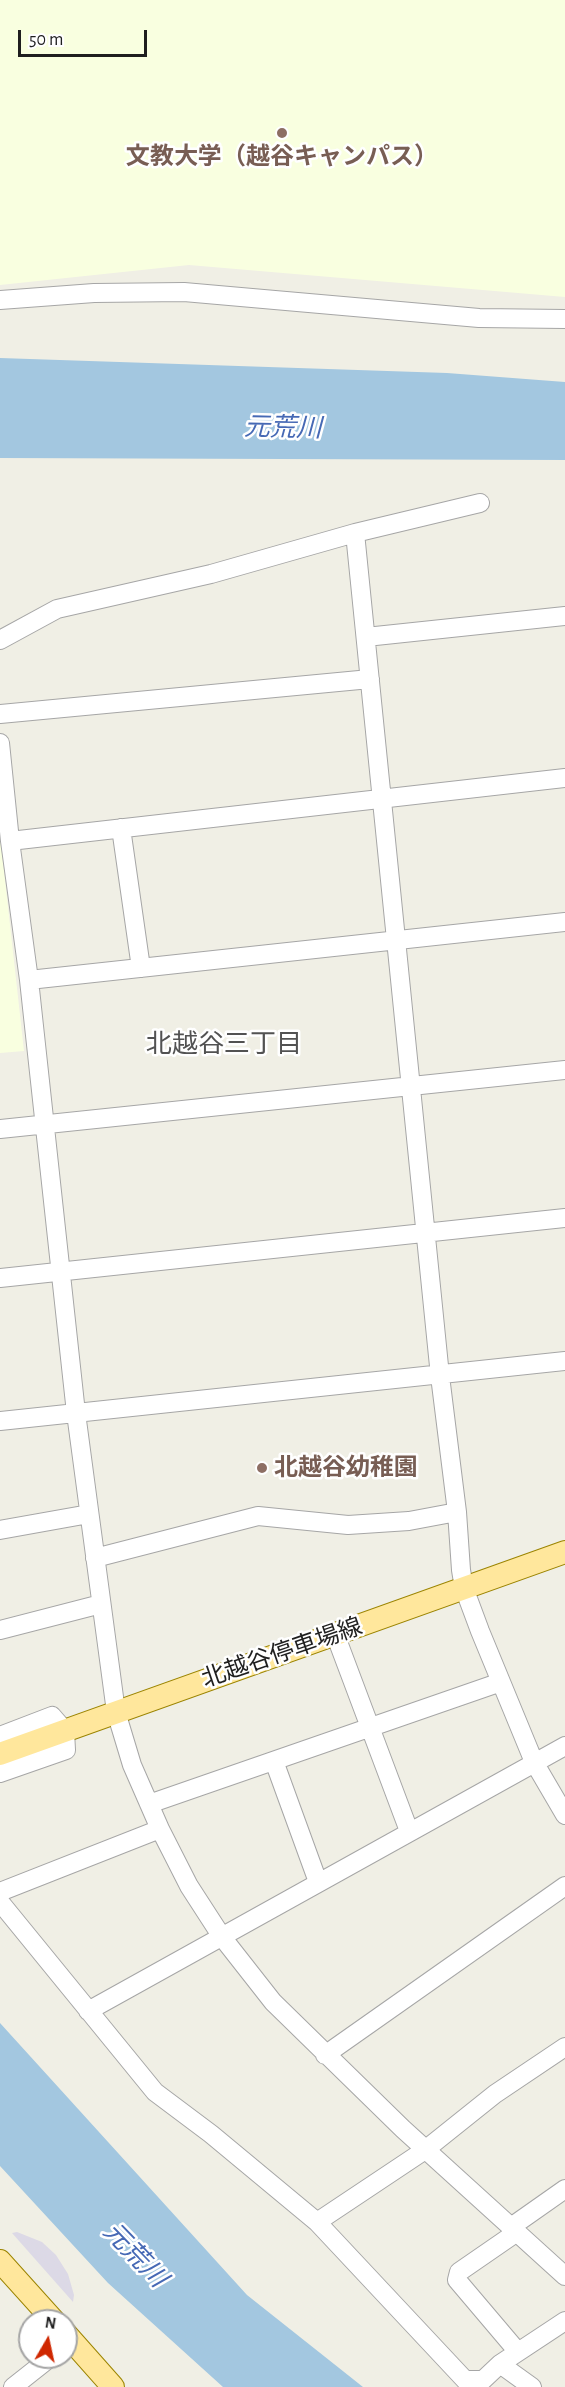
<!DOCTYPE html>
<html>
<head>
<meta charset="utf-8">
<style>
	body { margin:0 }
	#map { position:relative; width:565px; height:2387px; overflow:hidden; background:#f0efe5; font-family:"Alegreya Sans",sans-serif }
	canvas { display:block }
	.north { position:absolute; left:18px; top:2309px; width:60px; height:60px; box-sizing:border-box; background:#fff; border:2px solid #a5a5a5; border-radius:50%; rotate:9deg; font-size:16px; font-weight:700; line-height:24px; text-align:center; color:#1f1f1f }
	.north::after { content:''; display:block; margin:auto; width:21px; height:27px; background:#cf2700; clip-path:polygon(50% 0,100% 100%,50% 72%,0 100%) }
	.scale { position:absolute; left:18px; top:30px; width:129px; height:27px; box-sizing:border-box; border:3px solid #1f1f1f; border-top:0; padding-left:8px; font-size:18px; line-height:21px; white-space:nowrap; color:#1f1f1f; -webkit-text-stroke:4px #fff; paint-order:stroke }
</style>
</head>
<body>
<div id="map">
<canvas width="565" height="2387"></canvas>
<div class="north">N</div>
<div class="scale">50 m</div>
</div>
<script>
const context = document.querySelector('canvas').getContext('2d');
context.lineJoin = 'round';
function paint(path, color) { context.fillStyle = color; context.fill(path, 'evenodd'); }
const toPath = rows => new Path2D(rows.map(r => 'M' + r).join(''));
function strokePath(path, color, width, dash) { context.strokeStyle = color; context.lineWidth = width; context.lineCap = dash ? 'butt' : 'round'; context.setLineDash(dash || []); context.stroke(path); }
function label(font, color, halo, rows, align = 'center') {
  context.font = font + ' "Alegreya Sans","Noto Sans JP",sans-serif'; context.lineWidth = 5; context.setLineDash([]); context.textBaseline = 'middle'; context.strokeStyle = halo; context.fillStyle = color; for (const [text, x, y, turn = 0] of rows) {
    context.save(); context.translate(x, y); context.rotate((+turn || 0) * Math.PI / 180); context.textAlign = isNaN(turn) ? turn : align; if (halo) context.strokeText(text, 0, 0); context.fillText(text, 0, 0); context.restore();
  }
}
paint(toPath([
	[0,0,565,0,565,297,189,265,0,285],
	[0,835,24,1051,0,1053]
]), '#f9ffe0');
paint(toPath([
	[17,2232,42,2242,56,2255,68,2274,74,2295,73,2302,12,2233]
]), '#dcd9e6');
paint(toPath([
	[0,358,447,373,565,382,565,460,0,458],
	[0,2023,247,2295,363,2387,223,2387,108,2283,0,2166]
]), '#a3c7e0');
const minor = toPath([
	[0,300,94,293,184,292,479,318,565,319],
	[355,533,440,1376,457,1512,461,1570,464,1588,480,1631,534,1762,565,1815],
	[366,637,565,616],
	[0,640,57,609,211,574,355,533,480,503],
	[0,714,370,679],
	[0,743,10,841,29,980,76,1413,116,1712,132,1765,160,1829,189,1886,222,1937,273,2002,403,2129,565,2276],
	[121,828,141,968],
	[10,841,565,778],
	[29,980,565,922],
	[0,1129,565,1070],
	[0,1278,565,1218],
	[0,1421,565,1361],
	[0,1530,89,1514],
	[95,1558,258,1516,348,1525,409,1521,457,1512],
	[0,1630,101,1604],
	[335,1634,409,1831],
	[0,1736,52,1716,65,1731,66,1750,0,1773],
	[274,1761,318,1882],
	[149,1804,501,1682],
	[0,1892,160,1829],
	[0,1902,155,2092,211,2134,317,2222,465,2380,483,2380,500,2364,565,2321],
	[88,2011,565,1746],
	[325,2055,565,1886],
	[317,2222,425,2150,495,2094,565,2047],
	[511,2227,565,2189],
	[517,2232,459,2272,457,2280,518,2352],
	[500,2364,532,2387],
	[13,2387,51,2357]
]);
const major = toPath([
	[0,1754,565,1552],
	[0,2261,54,2321],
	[66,2334,113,2387]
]);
strokePath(minor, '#a6a6a6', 20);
strokePath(major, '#9b8400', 24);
strokePath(minor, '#fff', 18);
strokePath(major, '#ffe79c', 22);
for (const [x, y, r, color] of [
	[282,133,6,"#8d6e63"],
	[262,1468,6,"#8d6e63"]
]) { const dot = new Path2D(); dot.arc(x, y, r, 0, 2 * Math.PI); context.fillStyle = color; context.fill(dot); strokePath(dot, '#fff', 2); }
label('bold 24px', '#785e54', '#fff', [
	["文教大学（越谷キャンパス）",282,157],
	["北越谷幼稚園",274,1468,"left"]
]);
label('24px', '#1f1f1f', '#fff', [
	["北越谷停車場線",282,1653,-19]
]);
label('italic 26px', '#4669b5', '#fff', [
	["元荒川",283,428,1],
	["元荒川",135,2255,46]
]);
label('26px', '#525252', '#fff', [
	["北越谷三丁目",224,1044]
]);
</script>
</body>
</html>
